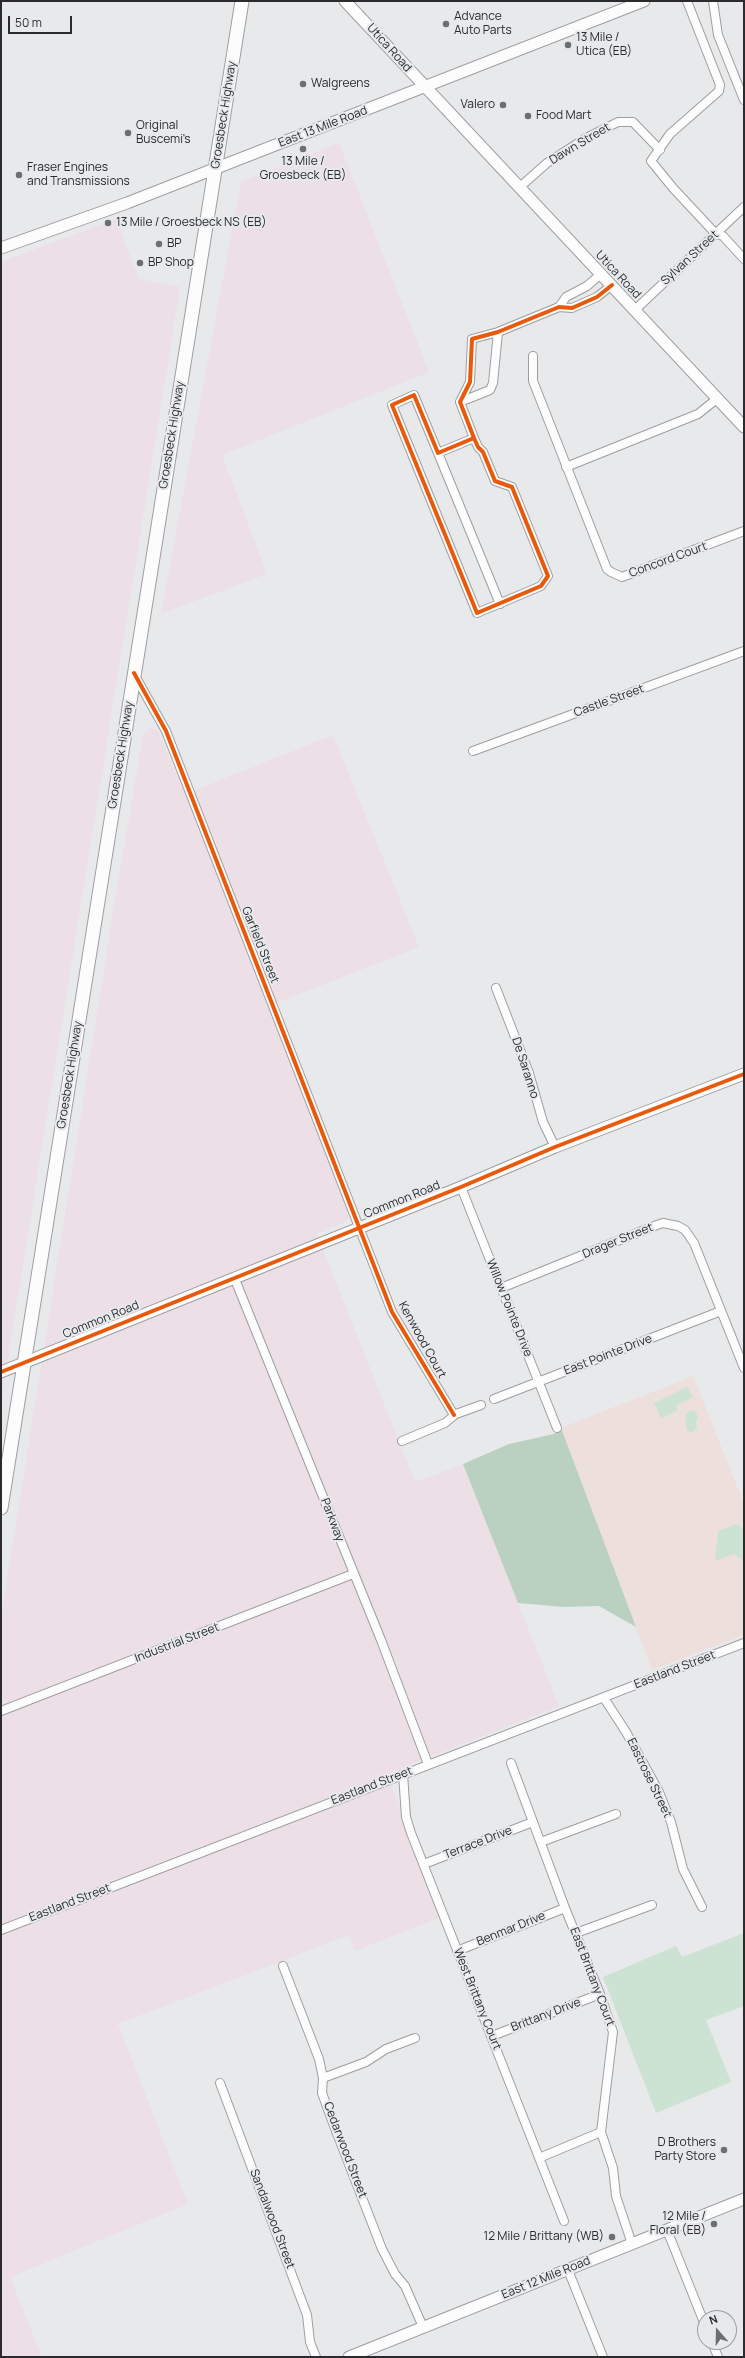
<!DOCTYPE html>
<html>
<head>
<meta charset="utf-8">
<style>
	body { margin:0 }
	#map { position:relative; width:745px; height:2358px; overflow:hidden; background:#e8e9eb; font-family:Manrope,sans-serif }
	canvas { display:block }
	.frame { position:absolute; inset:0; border:2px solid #2b2b2d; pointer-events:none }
	.north { position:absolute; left:697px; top:2310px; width:40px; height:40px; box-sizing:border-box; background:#e7e9ec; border:1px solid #9c9da0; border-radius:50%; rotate:340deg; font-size:11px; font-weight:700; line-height:16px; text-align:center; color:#2b2b2d }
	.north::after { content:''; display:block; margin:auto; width:14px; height:18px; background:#6d6e70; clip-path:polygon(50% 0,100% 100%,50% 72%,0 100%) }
	.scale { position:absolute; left:8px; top:16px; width:64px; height:18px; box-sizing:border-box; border:2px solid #2b2b2d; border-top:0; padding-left:5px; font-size:12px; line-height:14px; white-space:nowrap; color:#2b2b2d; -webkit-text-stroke:3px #e7e9ec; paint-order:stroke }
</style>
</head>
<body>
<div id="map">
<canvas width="745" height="2358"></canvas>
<div class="frame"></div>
<div class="north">N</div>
<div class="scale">50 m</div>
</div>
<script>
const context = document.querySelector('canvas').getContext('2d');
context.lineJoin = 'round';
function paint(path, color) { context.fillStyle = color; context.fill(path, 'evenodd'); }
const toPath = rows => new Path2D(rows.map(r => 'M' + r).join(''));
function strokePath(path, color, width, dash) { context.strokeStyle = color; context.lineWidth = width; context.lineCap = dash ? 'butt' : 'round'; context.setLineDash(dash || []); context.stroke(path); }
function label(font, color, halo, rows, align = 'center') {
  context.font = font + ' Manrope,sans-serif'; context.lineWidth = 4; context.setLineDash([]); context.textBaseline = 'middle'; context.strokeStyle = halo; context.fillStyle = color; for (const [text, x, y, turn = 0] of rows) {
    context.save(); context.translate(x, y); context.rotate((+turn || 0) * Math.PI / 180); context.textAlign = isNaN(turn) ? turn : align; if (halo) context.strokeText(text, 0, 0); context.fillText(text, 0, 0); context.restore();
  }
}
paint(toPath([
	[339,143,429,372,222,455,267,574,161,614,241,182],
	[116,219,139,279,180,287,1,1402,1,262],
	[148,729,155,729,158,732,185,794,333,735,419,947,269,1006,352,1215,347,1221,317,1234,415,1482,463,1464,559,1706,387,1774,441,1917,355,1951,349,1935,118,2024,188,2204,10,2277,42,2357,1,2357,1,1618,113,913,143,735]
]), '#ecdfe6');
paint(toPath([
	[693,1376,744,1504,744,1635,652,1670,561,1428]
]), '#ede0dc');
paint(toPath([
	[687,1387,693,1397,676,1406,678,1410,661,1418,654,1403],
	[690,1410,696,1412,698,1418,696,1422,697,1428,692,1432,687,1431,686,1427,685,1416],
	[736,1524,740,1525,744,1532,744,1561,734,1554,715,1561,718,1531],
	[744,1933,744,2006,706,2020,731,2082,656,2113,603,1977,676,1946,682,1957]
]), '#cce2d2');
paint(toPath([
	[561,1428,636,1627,599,1606,564,1607,518,1603,463,1464,509,1444,554,1434]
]), '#bad1c1');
const street = toPath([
	[687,1,720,85,719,91,670,134,651,161,673,188,715,233,723,236,744,259],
	[713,1,718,35,744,100],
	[521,186,547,163,586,138,618,122,633,122,660,150],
	[559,307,566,297,587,286,602,273],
	[636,309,744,207],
	[533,356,533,381,607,569,611,572,622,577,744,531],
	[460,402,490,390,493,383,498,332],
	[474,438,438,453,414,395,392,405,477,613,541,586,548,576,512,487,495,481,483,452,478,447,474,438,460,402,470,382,472,339,498,332,559,307,572,308,597,297,612,285],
	[438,453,500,604],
	[566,467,698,414,718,398],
	[134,674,166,731,392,1312,454,1415],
	[473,751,744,651],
	[496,988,529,1073,543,1122,555,1147],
	[461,1187,557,1428],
	[234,1277,381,1640,428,1764],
	[501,1288,657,1225,663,1223,678,1226,685,1230,694,1243,744,1368],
	[494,1399,721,1311],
	[402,1441,445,1423,456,1414,481,1405],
	[604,1698,626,1732,659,1792,671,1822,683,1869,702,1907],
	[1,1711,353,1574],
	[511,1763,565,1908,600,1994,613,2032,601,2132,613,2168,616,2196,632,2244],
	[403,1774,406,1817,411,1833,564,2221],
	[541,1842,616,1814],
	[424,1864,533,1822],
	[1,1930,744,1643],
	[576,1933,652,1905],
	[457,1951,565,1908],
	[283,1966,319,2059,323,2078,322,2093,333,2123,382,2249,395,2274,405,2286,423,2327],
	[492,2036,600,1994],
	[323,2078,366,2062,386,2049,415,2038],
	[220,2083,307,2315,310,2342,316,2357],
	[539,2158,601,2132],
	[667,2230,705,2325],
	[568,2270,603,2357],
	[712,2342,718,2357]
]);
const secondary = toPath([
	[345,1,744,427],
	[1,248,127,203,644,1],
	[1,1372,461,1187,555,1147,744,1074],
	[349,2357,744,2199]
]);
const primary = toPath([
	[1,1508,242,1]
]);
strokePath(street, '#9d9ea0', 10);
strokePath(secondary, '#9d9ea0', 13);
strokePath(primary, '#9d9ea0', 15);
strokePath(street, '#fcfcfc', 8);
strokePath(secondary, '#fcfcfc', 11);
strokePath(primary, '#fcfcfc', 13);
strokePath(toPath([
	[474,438,438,453,414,395,392,405,477,613,541,586,548,576,512,487,495,481,483,452,478,447,474,438,460,402,470,382,472,339,498,332,559,307,572,308,597,297,612,285],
	[134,673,166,731,392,1312,454,1415],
	[1,1372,461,1187,555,1147,744,1074]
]), '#e8590c', 4);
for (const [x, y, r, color] of [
	[446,24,4,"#6d6e70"],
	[568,45,4,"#6d6e70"],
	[303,84,4,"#6d6e70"],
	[503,105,4,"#6d6e70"],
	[528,116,4,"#6d6e70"],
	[128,133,4,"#6d6e70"],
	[303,149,4,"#6d6e70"],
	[19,175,4,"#6d6e70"],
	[108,223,4,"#6d6e70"],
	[159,244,4,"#6d6e70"],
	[140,263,4,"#6d6e70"],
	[724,2150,4,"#6d6e70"],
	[714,2224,4,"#6d6e70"],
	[612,2237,4,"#6d6e70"]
]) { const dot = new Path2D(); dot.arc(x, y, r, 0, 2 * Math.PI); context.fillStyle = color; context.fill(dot); strokePath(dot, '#e7e9ec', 1.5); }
label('12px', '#2b2b2d', '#e7e9ec', [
	["Advance",454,17],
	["Auto Parts",454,31],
	["13 Mile /",576,38],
	["Utica (EB)",576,52],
	["Walgreens",311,84],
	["Valero",495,105,"right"],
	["Food Mart",536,116],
	["Original",136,126],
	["Buscemi's",136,140],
	["13 Mile /",303,162,"center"],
	["Groesbeck (EB)",303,176,"center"],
	["Fraser Engines",27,168],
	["and Transmissions",27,182],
	["13 Mile / Groesbeck NS (EB)",116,223],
	["BP",167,244],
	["BP Shop",148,263],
	["D Brothers",716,2143,"right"],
	["Party Store",716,2157,"right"],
	["12 Mile /",706,2217,"right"],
	["Floral (EB)",706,2231,"right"],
	["12 Mile / Brittany (WB)",604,2237,"right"]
], 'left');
label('12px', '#2b2b2d', '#e7e9ec', [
	["Utica Road",389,48,48],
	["Groesbeck Highway",224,115,-81],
	["East 13 Mile Road",323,127,-21],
	["Dawn Street",580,144,-31],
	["Sylvan Street",690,258,-43],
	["Utica Road",618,275,47],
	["Groesbeck Highway",172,435,-81],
	["Concord Court",668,560,-20],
	["Castle Street",609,701,-20],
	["Groesbeck Highway",121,755,-81],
	["Garfield Street",260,945,68],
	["De Saranno",525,1068,72],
	["Groesbeck Highway",70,1075,-81],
	["Common Road",402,1200,-22],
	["Drager Street",618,1241,-22],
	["Willow Pointe Drive",509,1308,68],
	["Common Road",101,1320,-22],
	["Kenwood Court",422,1340,61],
	["East Pointe Drive",608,1355,-21],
	["Parkway",332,1520,69],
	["Industrial Street",177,1643,-21],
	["Eastland Street",675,1670,-21],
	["Eastrose Street",649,1778,64],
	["Eastland Street",372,1786,-21],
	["Terrace Drive",478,1843,-21],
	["Eastland Street",70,1903,-21],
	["Benmar Drive",511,1929,-22],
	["East Brittany Court",592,1977,69],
	["West Brittany Court",477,1999,68],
	["Brittany Drive",546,2015,-21],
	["Cedarwood Street",345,2150,69],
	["Sandalwood Street",272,2219,69],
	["East 12 Mile Road",546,2278,-22]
]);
</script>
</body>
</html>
